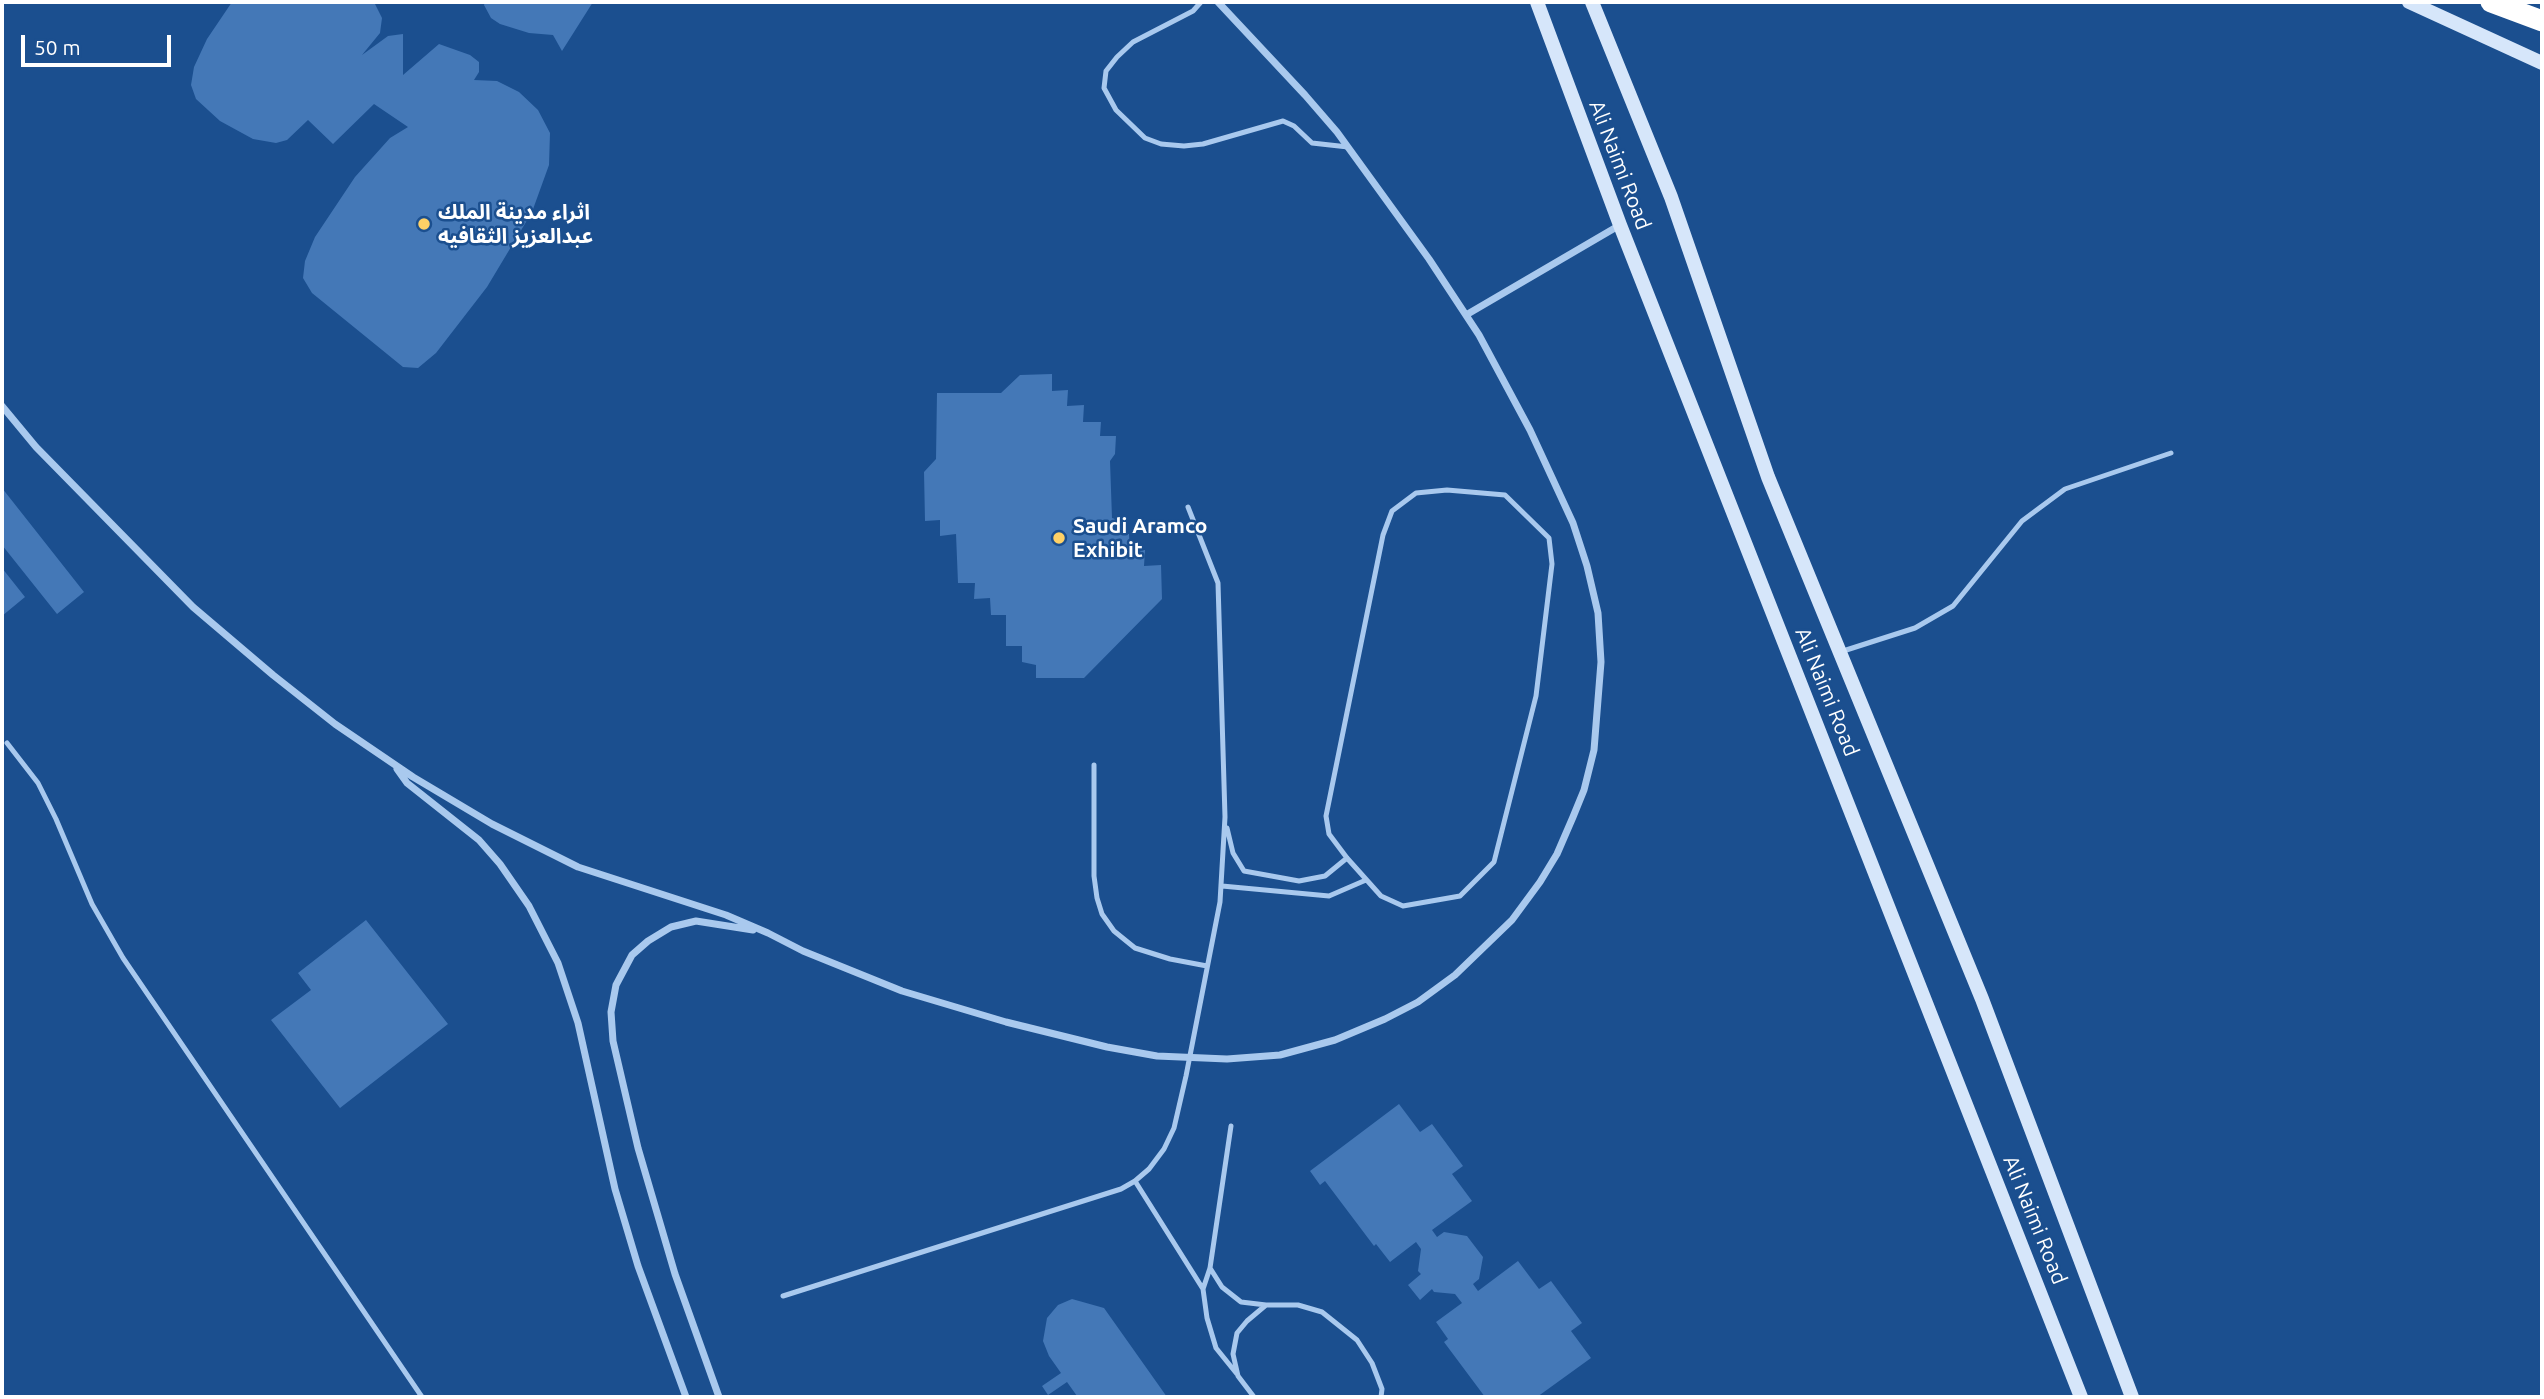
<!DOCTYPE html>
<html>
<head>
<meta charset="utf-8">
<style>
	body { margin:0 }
	#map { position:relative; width:2544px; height:1399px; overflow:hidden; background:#1b4f8f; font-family:Ubuntu,sans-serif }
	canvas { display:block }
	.frame { position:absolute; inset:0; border:4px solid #fff; pointer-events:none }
	.scale { position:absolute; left:21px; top:35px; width:150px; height:32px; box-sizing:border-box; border:4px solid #fff; border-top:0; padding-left:9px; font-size:21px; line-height:24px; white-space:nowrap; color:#fff; -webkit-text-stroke:5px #1b4f8f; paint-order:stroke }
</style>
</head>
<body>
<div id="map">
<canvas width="2544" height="1399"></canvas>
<div class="frame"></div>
<div class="scale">50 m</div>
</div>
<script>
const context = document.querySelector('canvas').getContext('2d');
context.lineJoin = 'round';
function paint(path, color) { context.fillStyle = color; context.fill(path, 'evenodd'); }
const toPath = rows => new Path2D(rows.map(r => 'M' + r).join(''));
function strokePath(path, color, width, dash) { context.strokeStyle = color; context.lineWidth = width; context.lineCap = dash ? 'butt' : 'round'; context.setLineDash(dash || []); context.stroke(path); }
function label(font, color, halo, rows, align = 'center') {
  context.font = font + ' Ubuntu,"Noto Sans Arabic",sans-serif'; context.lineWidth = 5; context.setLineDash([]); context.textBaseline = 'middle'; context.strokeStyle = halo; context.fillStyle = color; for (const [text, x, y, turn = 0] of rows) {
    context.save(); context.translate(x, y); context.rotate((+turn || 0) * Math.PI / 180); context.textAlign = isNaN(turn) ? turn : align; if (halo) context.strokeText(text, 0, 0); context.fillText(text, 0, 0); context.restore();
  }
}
paint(toPath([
	[232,2,374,2,382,18,380,33,362,55,388,36,403,34,403,75,439,44,470,55,479,62,479,72,474,80,497,81,519,92,538,110,550,133,549,165,532,212,487,287,436,353,418,368,403,367,312,293,303,278,305,261,315,237,355,177,390,138,408,127,374,104,333,144,308,120,287,140,276,143,253,139,220,121,196,99,191,85,194,67,207,39],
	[485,2,593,2,562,51,553,35,529,33,500,24,491,18,484,5],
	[1052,374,1052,391,1068,390,1067,406,1084,405,1083,422,1101,422,1100,436,1116,436,1115,454,1110,461,1112,518,1115,519,1116,534,1129,534,1130,551,1145,550,1144,566,1161,565,1162,599,1084,678,1036,678,1036,665,1022,662,1022,646,1006,646,1006,615,991,615,990,598,974,599,975,583,958,583,956,534,940,536,940,520,925,521,924,472,936,459,937,393,1001,393,1020,375],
	[2,488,84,592,57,614,2,545],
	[2,568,25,597,2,616],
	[366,920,448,1024,340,1108,271,1020,311,990,298,973],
	[1399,1104,1420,1132,1432,1124,1463,1166,1452,1174,1472,1201,1432,1230,1437,1237,1444,1232,1467,1236,1483,1257,1479,1279,1473,1284,1478,1291,1518,1261,1539,1289,1551,1281,1582,1323,1571,1331,1591,1358,1537,1397,1485,1397,1444,1342,1448,1339,1436,1322,1462,1303,1455,1294,1434,1292,1432,1289,1420,1300,1408,1285,1421,1274,1418,1271,1421,1249,1416,1242,1390,1262,1376,1244,1374,1246,1325,1181,1320,1185,1310,1171],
	[1072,1299,1104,1308,1167,1397,1075,1397,1077,1396,1067,1382,1048,1395,1042,1386,1061,1373,1049,1356,1043,1341,1047,1318,1058,1305]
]), '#4478b7');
strokePath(toPath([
	[1201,2,1193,11,1133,42,1117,57,1106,71,1104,88,1116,110,1145,138,1161,144,1184,146,1203,144,1283,121,1294,126,1312,143,1348,147],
	[1447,490,1505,495,1549,538,1552,564,1536,696,1494,862,1460,896,1403,906,1381,896,1347,858,1329,834,1326,816,1383,535,1392,511,1416,493,1447,490],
	[1840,652,1915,628,1953,606,2022,521,2065,489,2171,453],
	[7,743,38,783,56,819,92,904,123,958,422,1397],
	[1094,765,1094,876,1097,898,1102,914,1114,931,1135,948,1170,959,1207,966],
	[1227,828,1233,853,1244,871,1299,881,1325,876,1347,858],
	[1222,886,1329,896,1366,880],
	[1231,1126,1210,1268,1203,1289,1207,1318,1216,1348,1237,1374],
	[1135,1181,1203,1289],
	[1210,1268,1222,1287,1241,1302,1266,1305],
	[783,1296,1121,1189,1135,1181,1149,1169,1164,1149,1174,1128,1186,1076,1220,902,1225,817,1218,583,1188,507],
	[1254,1397,1238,1376,1233,1354,1237,1333,1247,1321,1266,1305,1298,1305,1322,1312,1357,1340,1372,1363,1382,1389,1381,1397]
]), '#a9c9ee', 5);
strokePath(toPath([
	[1466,315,1620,225],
	[2,406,36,447,193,607,273,675,335,724,413,777,492,824,578,867,726,915,768,933,803,951,902,991,1006,1022,1107,1047,1157,1056,1227,1059,1280,1055,1335,1040,1385,1019,1418,1002,1455,975,1512,920,1540,882,1557,854,1573,817,1584,790,1594,750,1601,662,1598,613,1587,566,1573,523,1530,430,1479,335,1429,259,1337,132,1305,95,1218,2],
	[397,769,407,783,479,840,500,864,529,906,558,963,578,1023,615,1189,638,1266,686,1397],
	[719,1397,675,1274,638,1148,613,1041,611,1012,616,985,632,955,648,941,671,927,696,921,753,930]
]), '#a9c9ee', 7);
strokePath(toPath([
	[1537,2,1620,225,2081,1397],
	[1592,2,1671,197,1768,477,1982,999,2132,1397],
	[2409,2,2542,63]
]), '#d6e6fa', 14);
strokePath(toPath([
	[2491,2,2542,21]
]), '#fff', 21);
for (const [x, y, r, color] of [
	[424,224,7,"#ffd166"],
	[1059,538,7,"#ffd166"]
]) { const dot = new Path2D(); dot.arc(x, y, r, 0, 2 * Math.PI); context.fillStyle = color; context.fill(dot); strokePath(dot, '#1b4f8f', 2.5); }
label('21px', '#fff', '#1b4f8f', [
	["Ali Naimi Road",1620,165,69],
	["Ali Naimi Road",1827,692,68],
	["Ali Naimi Road",2035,1220,68]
]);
label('bold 21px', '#fff', '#1b4f8f', [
	["اثراء مدينة الملك",438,212],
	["عبدالعزيز الثقافيه",438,236],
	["Saudi Aramco",1073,526],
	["Exhibit",1073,550]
], 'left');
</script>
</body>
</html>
